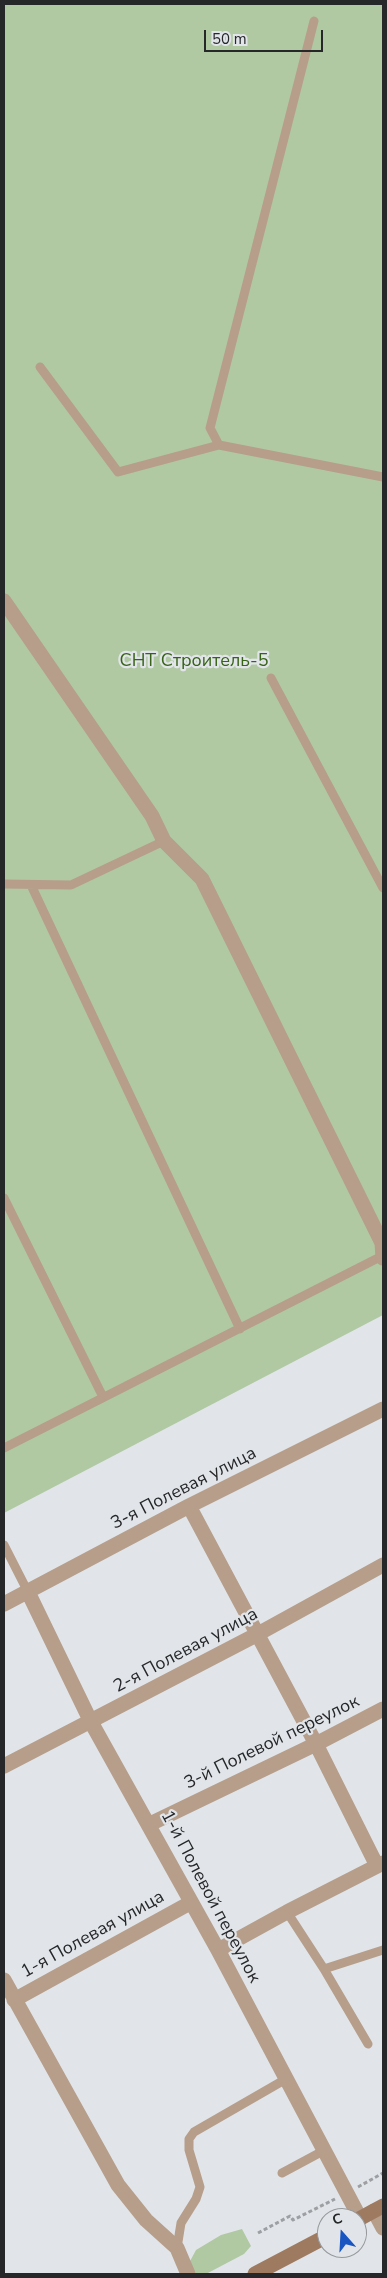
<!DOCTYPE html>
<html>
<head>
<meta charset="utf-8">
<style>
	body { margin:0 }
	#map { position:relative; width:387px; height:2278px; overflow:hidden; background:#e1e5e9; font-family:"Nunito Sans",sans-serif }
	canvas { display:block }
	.frame { position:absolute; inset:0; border:5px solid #262729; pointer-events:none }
	.north { position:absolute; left:317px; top:2208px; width:50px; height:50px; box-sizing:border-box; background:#e1e5e9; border:1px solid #96999c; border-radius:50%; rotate:341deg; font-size:14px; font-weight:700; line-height:20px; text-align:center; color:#262729 }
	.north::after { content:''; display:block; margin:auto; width:18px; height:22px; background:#1956c2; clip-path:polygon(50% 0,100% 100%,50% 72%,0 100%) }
	.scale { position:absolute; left:204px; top:30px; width:119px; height:22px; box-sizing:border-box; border:2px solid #262729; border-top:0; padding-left:6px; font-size:15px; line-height:18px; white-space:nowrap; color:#262729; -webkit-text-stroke:4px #e1e5e9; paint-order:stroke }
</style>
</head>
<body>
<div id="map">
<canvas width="387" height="2278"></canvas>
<div class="frame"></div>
<div class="north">С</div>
<div class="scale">50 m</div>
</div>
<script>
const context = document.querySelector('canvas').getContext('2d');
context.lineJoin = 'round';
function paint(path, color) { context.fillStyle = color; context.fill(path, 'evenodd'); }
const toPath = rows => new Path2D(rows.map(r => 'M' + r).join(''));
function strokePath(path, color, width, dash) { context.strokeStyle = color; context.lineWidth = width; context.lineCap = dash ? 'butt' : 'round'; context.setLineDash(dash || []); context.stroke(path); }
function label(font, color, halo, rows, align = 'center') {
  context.font = font + ' "Nunito Sans",sans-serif'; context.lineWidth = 4.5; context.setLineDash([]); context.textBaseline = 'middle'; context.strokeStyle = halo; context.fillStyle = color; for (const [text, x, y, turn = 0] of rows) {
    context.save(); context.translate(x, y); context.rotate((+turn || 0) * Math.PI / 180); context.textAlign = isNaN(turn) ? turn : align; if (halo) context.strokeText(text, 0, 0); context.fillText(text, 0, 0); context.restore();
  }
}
paint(toPath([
	[6,4,383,4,383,1315,4,1513,4,7],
	[242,2229,251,2246,244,2254,206,2274,194,2274,189,2263,196,2250,221,2235]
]), '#b0c9a3');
strokePath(toPath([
	[358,2187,383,2173],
	[258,2233,290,2216,293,2220,335,2199]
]), '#9d9fa3', 3, [4, 2.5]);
strokePath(toPath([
	[314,21,210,428,219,445,383,477],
	[40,367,118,472,219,445],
	[271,678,383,888],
	[4,884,71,885,164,841],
	[31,885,240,1329],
	[4,1198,103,1397],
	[4,1448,382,1256],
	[4,1545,28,1592],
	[287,1912,324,1969,368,2044],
	[324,1969,383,1950],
	[282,2173,323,2151],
	[177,2248,181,2223,196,2199,200,2187,189,2150,189,2139,194,2132,286,2079]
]), '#b69e8b', 9);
strokePath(toPath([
	[4,601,152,816,164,841,202,879,382,1243,383,1258],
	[189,1506,316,1744,377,1866],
	[28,1592,91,1722,218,1950,360,2218],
	[4,1604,189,1506,383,1409],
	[4,1766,256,1635,383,1565],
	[150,1824,316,1744,383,1709],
	[218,1950,287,1912,383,1863],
	[4,1980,118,2185,146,2220,177,2248,188,2274],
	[14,2000,190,1903],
	[374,2211,383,2228]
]), '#b69e8b', 15);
strokePath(toPath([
	[357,2220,383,2206],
	[255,2274,327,2236]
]), '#9e7b60', 15);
label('18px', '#376316', '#e1e5e9', [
	["СНТ Строитель-5",194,662]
]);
label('18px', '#262729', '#e1e5e9', [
	["3-я Полевая улица",184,1489,-27],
	["2-я Полевая улица",186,1651,-28],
	["3-й Полевой переулок",272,1743,-26],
	["1-й Полевой переулок",210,1897,62],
	["1-я Полевая улица",93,1935,-29]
]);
</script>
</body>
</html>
